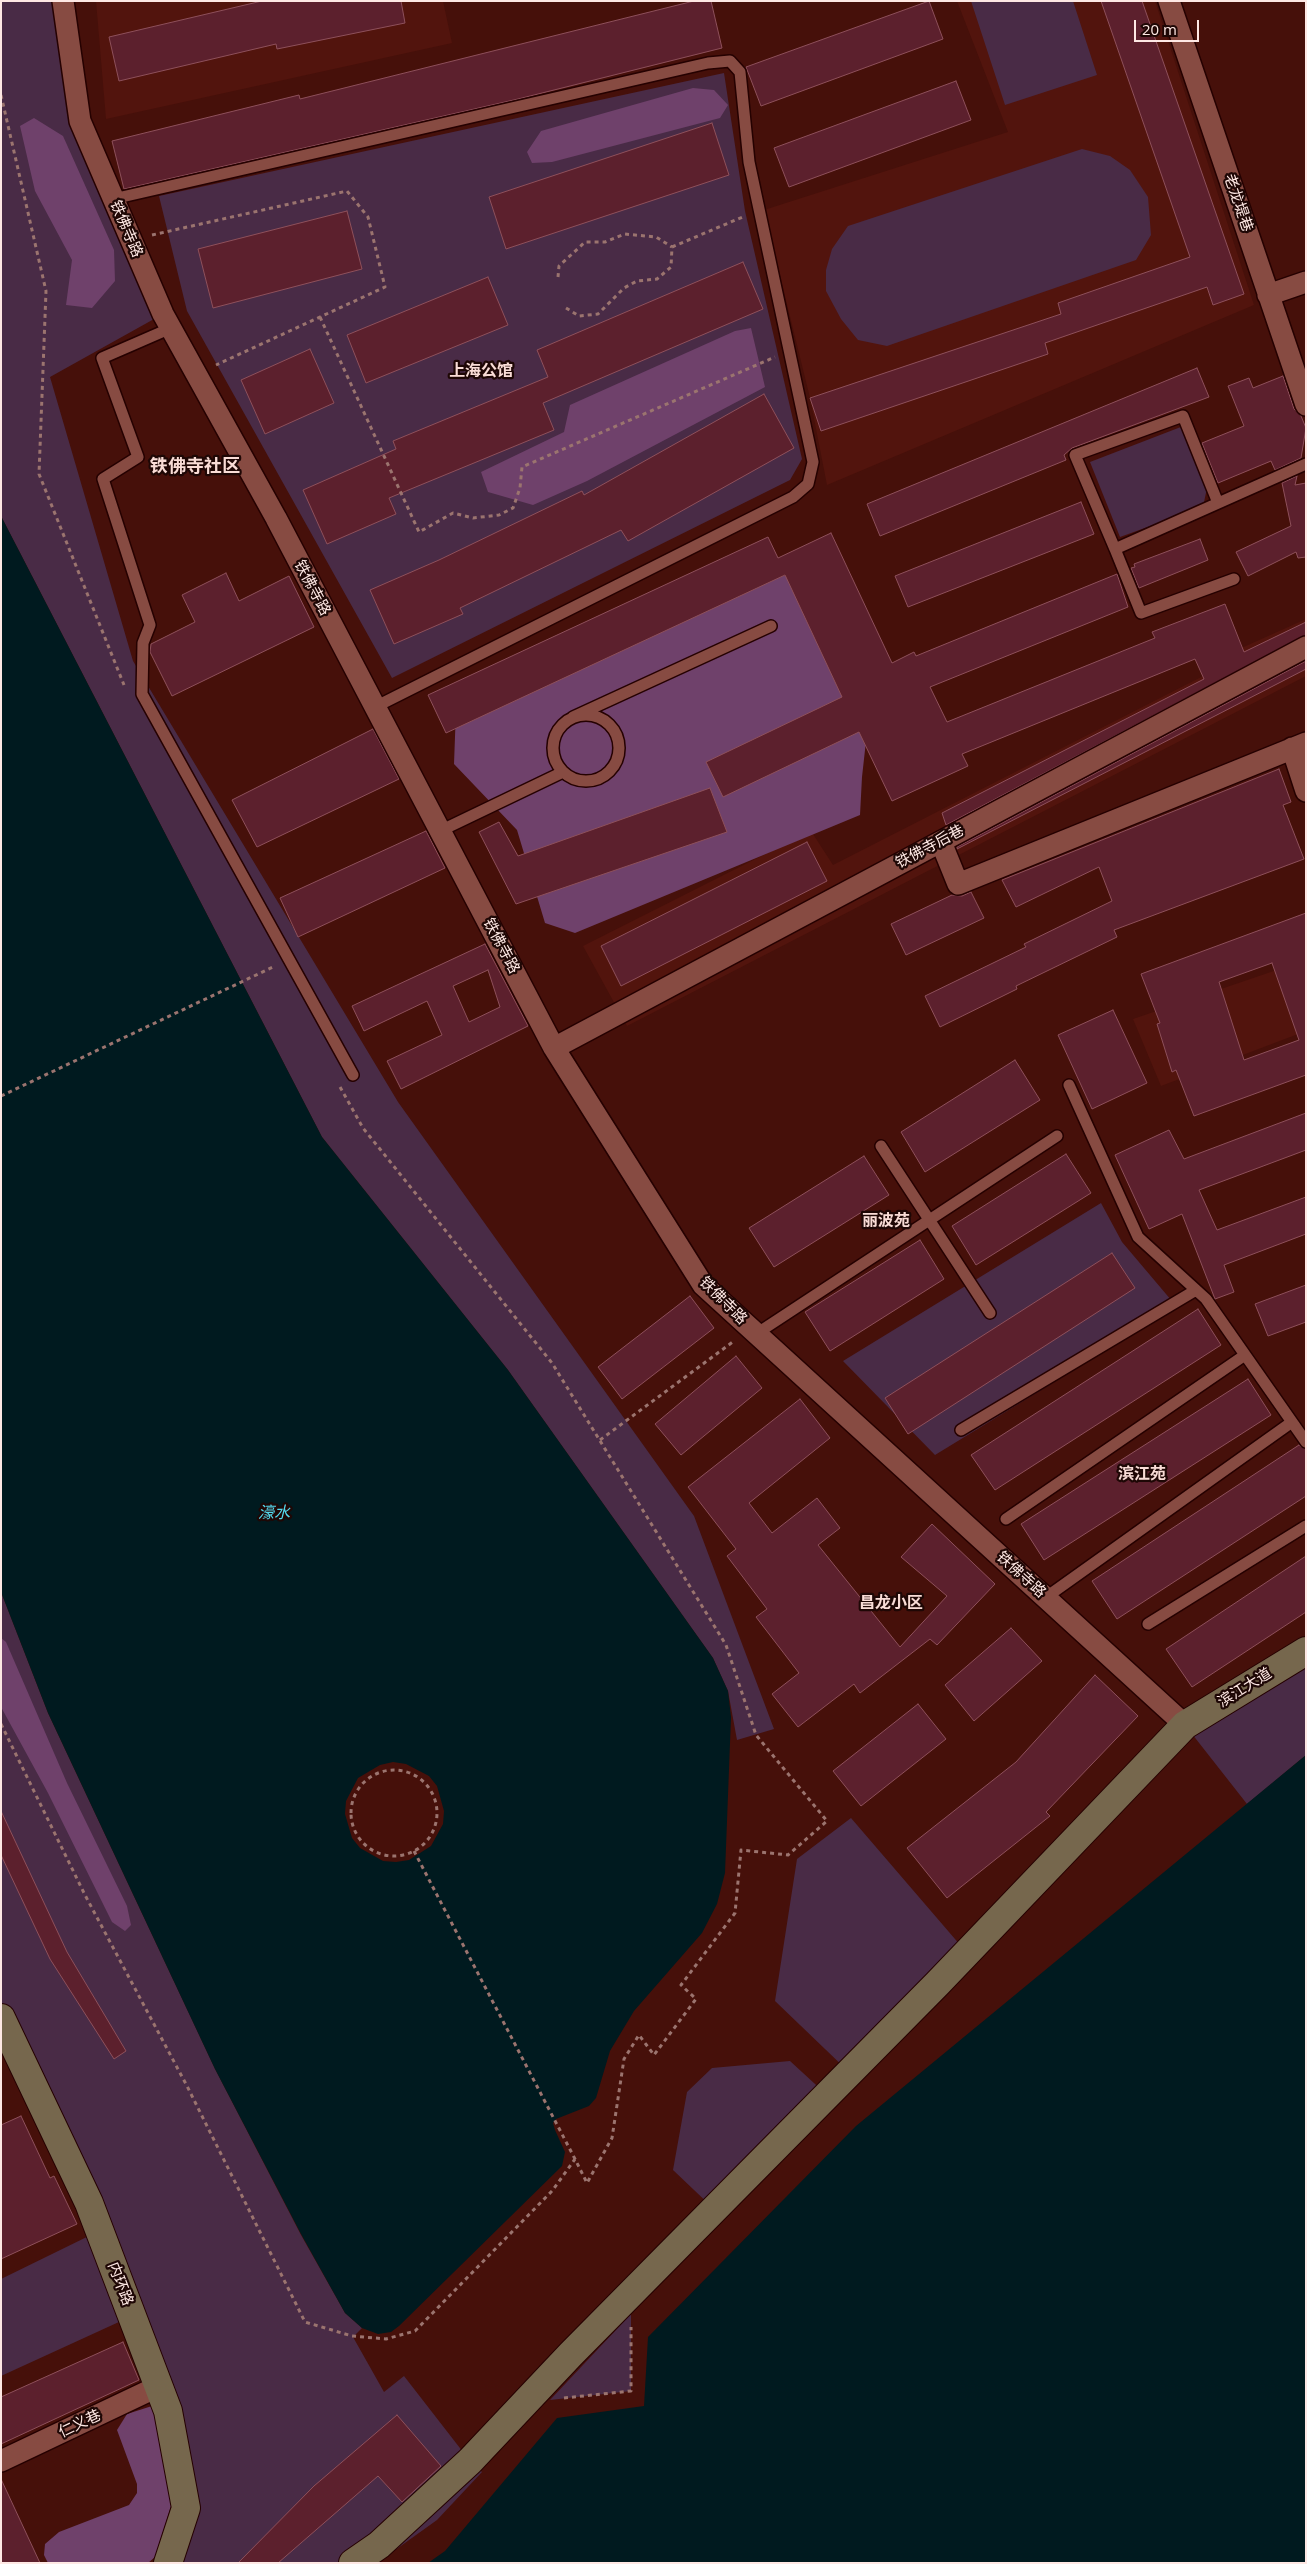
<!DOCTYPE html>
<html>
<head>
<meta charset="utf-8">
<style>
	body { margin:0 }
	#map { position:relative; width:1307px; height:2564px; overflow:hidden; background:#46100a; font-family:"Open Sans",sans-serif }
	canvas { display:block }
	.frame { position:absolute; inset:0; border:2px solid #fee8e4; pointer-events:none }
	.scale { position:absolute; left:1134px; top:20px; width:65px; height:22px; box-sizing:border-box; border:2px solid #fee8e4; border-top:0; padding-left:6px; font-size:15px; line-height:18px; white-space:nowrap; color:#fee8e4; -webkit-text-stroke:4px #1e0705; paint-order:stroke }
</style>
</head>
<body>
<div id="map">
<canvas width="1307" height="2564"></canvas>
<div class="frame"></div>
<div class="scale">20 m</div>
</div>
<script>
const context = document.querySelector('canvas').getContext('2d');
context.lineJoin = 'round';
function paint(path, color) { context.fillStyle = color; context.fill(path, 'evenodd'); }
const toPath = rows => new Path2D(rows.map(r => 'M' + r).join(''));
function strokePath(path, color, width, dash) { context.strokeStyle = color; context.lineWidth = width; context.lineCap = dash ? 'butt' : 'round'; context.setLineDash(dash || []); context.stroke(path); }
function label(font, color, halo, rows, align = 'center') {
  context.font = font + ' "Open Sans","Noto Sans SC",sans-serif'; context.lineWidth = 4.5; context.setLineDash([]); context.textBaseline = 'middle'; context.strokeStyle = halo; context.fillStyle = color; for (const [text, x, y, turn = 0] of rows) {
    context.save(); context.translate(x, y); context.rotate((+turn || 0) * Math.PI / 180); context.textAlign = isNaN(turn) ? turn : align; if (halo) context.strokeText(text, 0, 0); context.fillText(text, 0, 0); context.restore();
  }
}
paint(toPath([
	[96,1,443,1,452,43,106,119],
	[957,1,1155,1,1254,305,827,485,810,398,764,210,1008,132],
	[1306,619,1306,676,627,1026,583,946,811,831,833,865,1211,672,1208,663],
	[1306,960,1306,1031,1161,1086,1133,1019]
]), '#52140d');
paint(toPath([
	[1,1,63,1,80,121,163,314,50,377,133,661,398,1102,694,1516,774,1729,737,1740,728,1691,713,1658,508,1370,322,1137,1,516],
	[971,1,1073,1,1097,75,1005,105],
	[724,73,745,211,802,459,790,480,392,678,187,311,159,196],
	[1082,149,1110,156,1130,170,1148,197,1151,235,1136,260,887,346,858,340,841,319,826,291,826,270,832,249,848,226],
	[1186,425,1208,483,1203,507,1120,537,1090,462],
	[1101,1203,1122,1242,1177,1307,935,1455,843,1361],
	[1,1592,48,1713,215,2069,301,2235,345,2313,362,2328,353,2337,384,2392,404,2376,470,2461,482,2472,437,2520,377,2563,168,2563,186,2508,132,2316,1,2376,1,2279,99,2231,1,2018],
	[1306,1651,1306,1755,1247,1804,1185,1725],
	[851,1818,967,1953,850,2073,775,2001,797,1859],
	[790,2061,827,2095,714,2209,673,2170,687,2092,712,2068],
	[631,2314,631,2391,550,2400]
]), '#492b46');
paint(toPath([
	[693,88,714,90,728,105,720,118,552,162,532,163,527,152,541,131],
	[34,118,63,136,114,250,115,281,92,308,66,305,72,260,35,191,20,126],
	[751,328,765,387,587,481,533,505,488,492,481,472,564,432,570,405,735,331],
	[747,574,806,577,869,714,862,777,860,815,575,933,545,923,517,830,454,764,456,709],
	[1,1638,6,1642,67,1783,127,1906,131,1925,125,1931,112,1922,48,1793,1,1707],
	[152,2406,161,2415,172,2503,155,2557,148,2563,48,2563,44,2555,45,2544,59,2532,129,2505,137,2493,137,2484,117,2430,127,2414]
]), '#6f416b');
paint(toPath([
	[1,516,322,1137,508,1370,713,1658,728,1691,731,1717,725,1873,717,1904,702,1933,634,2011,610,2051,596,2098,589,2106,556,2119,553,2123,555,2130,565,2152,562,2166,399,2326,391,2332,378,2334,362,2328,345,2313,301,2234,215,2069,48,1713,1,1592],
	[393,1762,406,1764,429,1776,437,1786,444,1811,443,1824,431,1846,409,1860,396,1862,383,1861,360,1848,352,1838,345,1814,346,1801,358,1778,380,1765],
	[1306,1755,1306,2563,428,2563,445,2551,557,2418,644,2406,648,2337,856,2126]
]), '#001a1f');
const building = toPath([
	[262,1,401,1,405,23,277,49,276,44,119,81,109,37,262,1],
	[694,1,711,1,722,48,518,99,124,189,112,141,299,95,300,99,694,1],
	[929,1,943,39,761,106,746,67,929,1],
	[1101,1,1142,1,1244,294,1213,305,1207,287,1045,343,1048,354,821,431,810,398,1061,314,1058,303,1190,257,1101,1],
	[956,81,971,120,789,187,774,148,956,81],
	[712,123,729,175,506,249,489,197,712,123],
	[347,211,362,269,213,308,198,249,347,211],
	[743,262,763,309,543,403,554,430,389,498,396,514,327,544,303,490,396,449,393,441,548,377,537,350,743,262],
	[488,277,508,325,366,383,347,335,488,277],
	[310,349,334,403,265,434,241,380,310,349],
	[1197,368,1209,397,1072,448,1064,455,1066,460,880,536,867,504,1197,368],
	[1283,376,1294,409,1301,416,1306,428,1301,458,1275,470,1271,461,1218,483,1202,443,1244,426,1228,386,1249,378,1253,388,1283,376],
	[764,394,794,448,628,541,621,530,460,608,463,614,394,644,370,590,439,560,582,491,584,495,764,394],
	[1297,476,1295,485,1306,483,1306,557,1298,558,1296,552,1248,576,1236,552,1291,526,1282,483,1297,476],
	[1081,502,1094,534,908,607,895,576,1081,502],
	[831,533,892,663,914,652,916,656,1117,574,1128,607,930,687,947,722,1155,638,1152,632,1225,604,1244,652,1306,622,1306,635,946,825,942,813,1204,679,1195,659,962,754,968,766,892,801,859,732,723,797,706,762,842,697,785,575,446,733,428,695,768,537,778,558,831,533],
	[1200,539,1208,560,1139,588,1131,568,1135,567,1134,564,1200,539],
	[226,573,239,601,289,576,314,627,172,696,150,652,151,644,195,622,182,595,226,573],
	[1306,661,1306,669,957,849,957,847,1306,661],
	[373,729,399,779,257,847,232,800,373,729],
	[1279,769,1291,802,1283,805,1304,859,1114,930,1117,937,1016,986,1017,989,940,1027,925,996,1026,947,1024,944,1112,901,1099,867,1016,907,1002,880,1279,769],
	[710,788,727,832,516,904,479,832,499,822,518,856,710,788],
	[426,831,445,868,298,937,280,898,426,831],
	[807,842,827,881,621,986,601,946,807,842],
	[971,892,984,918,906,955,891,924,952,895,962,896,971,892],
	[1306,913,1306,1075,1194,1116,1176,1070,1172,1072,1157,1024,1160,1023,1141,974,1306,913],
	[1272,963,1299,1040,1244,1060,1219,982,1272,963],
	[485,944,528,1026,401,1089,387,1061,442,1035,427,1001,364,1031,352,1006,485,944],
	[488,970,500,1007,469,1022,453,986,488,970],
	[1113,1010,1147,1083,1092,1109,1058,1035,1113,1010],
	[1015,1060,1040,1100,925,1172,901,1132,1015,1060],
	[1306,1113,1306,1150,1199,1190,1217,1230,1306,1197,1306,1234,1224,1265,1234,1292,1215,1299,1182,1214,1149,1229,1115,1155,1169,1130,1184,1159,1306,1113],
	[1066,1154,1091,1193,976,1265,952,1226,1066,1154],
	[864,1156,889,1195,774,1267,749,1228,864,1156],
	[920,1240,944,1279,830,1351,805,1312,920,1240],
	[1112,1253,1135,1288,908,1434,885,1398,1112,1253],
	[1306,1285,1306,1322,1268,1336,1255,1304,1306,1285],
	[690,1296,714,1328,622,1399,598,1367,690,1296],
	[1198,1309,1221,1345,995,1490,971,1455,1198,1309],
	[736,1356,762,1388,681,1455,655,1424,736,1356],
	[1248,1379,1271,1415,1044,1560,1021,1524,1248,1379],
	[800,1399,830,1438,749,1503,772,1533,817,1498,840,1528,818,1545,900,1647,947,1596,901,1557,932,1524,995,1584,937,1645,930,1639,860,1693,854,1684,798,1727,772,1694,799,1673,756,1617,767,1609,727,1556,736,1549,688,1487,800,1399],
	[1299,1445,1306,1449,1306,1496,1117,1619,1092,1581,1299,1445],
	[1306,1556,1306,1612,1192,1687,1166,1649,1306,1556],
	[1011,1628,1042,1661,974,1721,945,1685,1011,1628],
	[1095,1675,1138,1716,1046,1812,1050,1816,947,1898,907,1848,1016,1762,1095,1675],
	[918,1704,946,1739,861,1806,833,1771,918,1704],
	[1,1811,67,1952,126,2051,114,2059,50,1959,1,1855,1,1811],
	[21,2116,50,2178,54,2176,77,2224,1,2259,1,2125,21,2116],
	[123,2342,139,2380,1,2444,1,2397,123,2342],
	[397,2415,441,2466,402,2502,378,2476,278,2563,238,2563,314,2486,397,2415],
	[1,2479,40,2563,1,2563,1,2479]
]);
paint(building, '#5c202d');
strokePath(building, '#8e505b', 1);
const lane = toPath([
	[113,199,708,63,730,61,740,72,749,162,813,462,808,484,793,497,375,707],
	[171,328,102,358,138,457,103,479,150,625,143,643,142,694,353,1075],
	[1218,503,1183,416,1075,455,1115,549,1306,464],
	[1115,549,1141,613,1234,579],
	'553 748a33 33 0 1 1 66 0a33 33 0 1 1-66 0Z',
	[573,717,771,626],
	[440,831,563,772],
	[1069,1085,1138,1237,1206,1299,1306,1442],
	[881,1146,990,1313],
	[756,1334,1057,1136],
	[961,1430,1196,1290],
	[1006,1519,1245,1355],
	[1045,1598,1292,1422],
	[1148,1624,1306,1526]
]);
const street = toPath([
	[63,1,80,121,163,314,276,518,554,1048,703,1285,1185,1725],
	[1169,1,1306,405],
	[1268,295,1306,282],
	[1292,748,1306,791],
	[941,842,958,884,1306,743],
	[554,1048,1306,647],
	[1,2461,159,2386]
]);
const secondary = toPath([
	[1,2018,89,2203,168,2411,186,2508,168,2563],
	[353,2563,379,2545,470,2461,571,2354,937,1984,1185,1725,1306,1651]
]);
strokePath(lane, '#250100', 14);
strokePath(street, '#250100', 24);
strokePath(secondary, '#250100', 30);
strokePath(toPath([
	[1,95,46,291,39,474,124,685],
	[152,235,347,191,368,217,385,287,216,365],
	[672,247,745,216],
	[558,277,559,266,585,242,605,242,625,234,656,237,672,247],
	[566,308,579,316,598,314,624,288,637,281,657,279,671,267,672,247],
	[320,317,419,532,453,513,473,518,499,515,513,508,520,488,522,467,775,357],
	[1,1096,273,967],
	[600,1440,734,1341],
	[1,1724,85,1895,187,2086,305,2322,352,2336,386,2339,415,2331,552,2191,575,2159,587,2183,612,2138,624,2059,639,2035,654,2055,696,1999,681,1985,735,1913,741,1850,788,1855,827,1821,756,1735,726,1645,552,1363,363,1128,340,1087],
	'351 1813a43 43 0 1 1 86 0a43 43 0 1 1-86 0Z',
	[414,1851,575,2159],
	[564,2398,631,2391,631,2327]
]), '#9b746f', 3, [4, 4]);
strokePath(lane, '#874b42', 11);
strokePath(street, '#874b42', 21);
strokePath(secondary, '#76674d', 28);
label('15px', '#fee8e4', '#1e0705', [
	["老龙堤巷",1238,203,71],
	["铁佛寺路",126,229,67],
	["铁佛寺路",312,588,62],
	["铁佛寺后巷",930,847,-28],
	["铁佛寺路",501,946,62],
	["铁佛寺路",723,1301,45],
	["铁佛寺路",1021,1575,42],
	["滨江大道",1245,1688,-32],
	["内环路",120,2284,69],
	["仁义巷",80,2424,-25]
]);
label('bold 16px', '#f9dcd6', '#1e0705', [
	["上海公馆",481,371],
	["丽波苑",886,1221],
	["滨江苑",1142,1474],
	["昌龙小区",891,1603]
]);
label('italic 16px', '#53d9ee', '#1e0705', [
	["濠水",274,1513]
]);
label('bold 18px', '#f9dcd6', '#1e0705', [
	["铁佛寺社区",195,467]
]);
</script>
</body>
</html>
